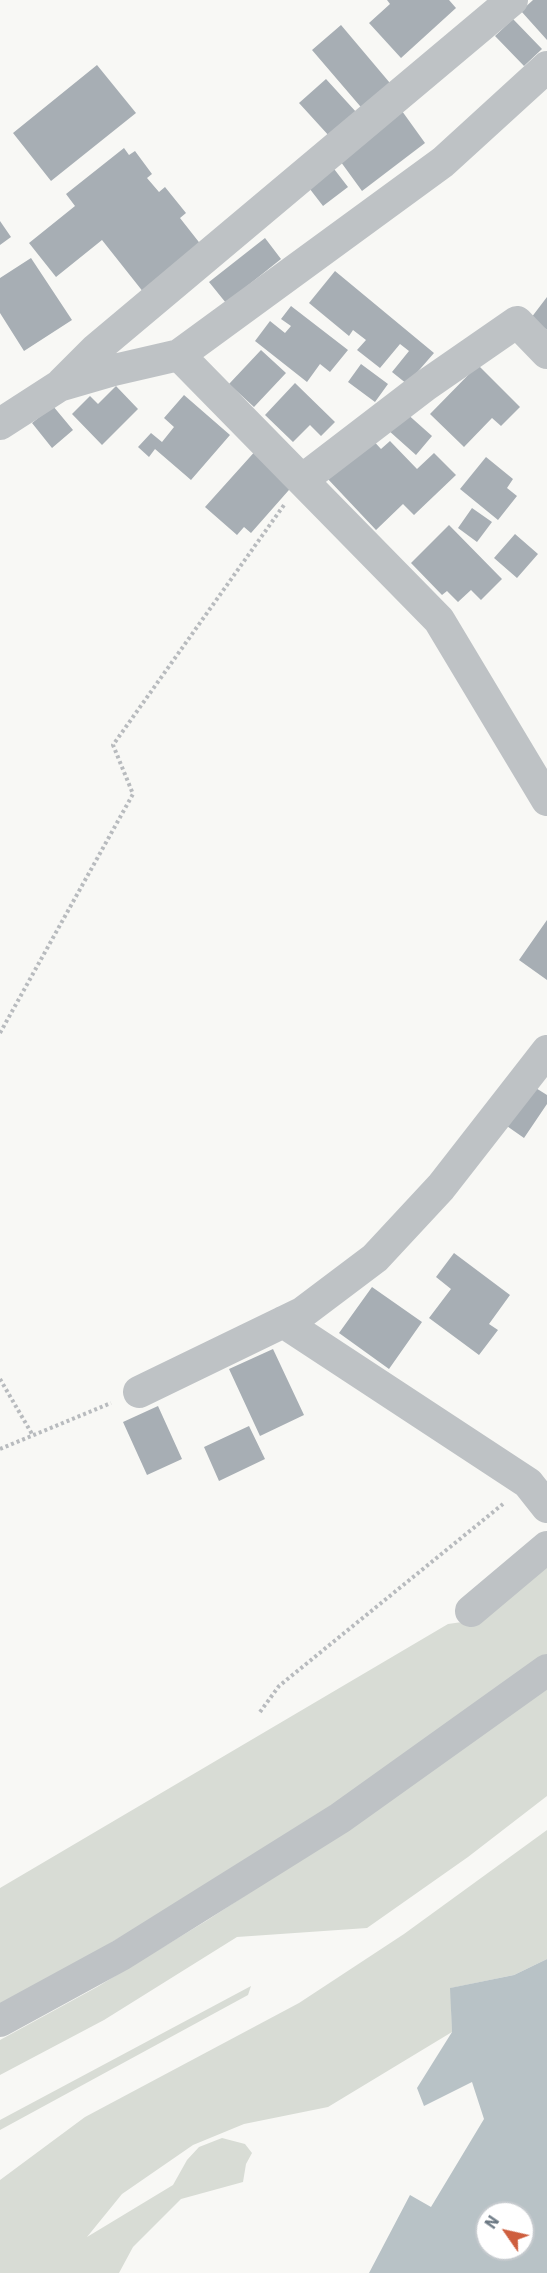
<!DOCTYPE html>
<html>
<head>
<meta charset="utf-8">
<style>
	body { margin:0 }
	#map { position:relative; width:547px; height:2273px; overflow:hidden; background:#f8f8f5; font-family:"IBM Plex Sans",sans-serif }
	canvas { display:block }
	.north { position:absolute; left:475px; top:2201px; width:60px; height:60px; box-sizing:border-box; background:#fff; border:2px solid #c4c9cd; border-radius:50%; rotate:304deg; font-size:16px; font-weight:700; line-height:24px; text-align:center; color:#6b7883 }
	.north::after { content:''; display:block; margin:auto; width:21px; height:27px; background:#ce5f3f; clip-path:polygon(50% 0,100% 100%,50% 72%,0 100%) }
</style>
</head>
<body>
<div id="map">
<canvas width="547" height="2273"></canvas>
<div class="north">N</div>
</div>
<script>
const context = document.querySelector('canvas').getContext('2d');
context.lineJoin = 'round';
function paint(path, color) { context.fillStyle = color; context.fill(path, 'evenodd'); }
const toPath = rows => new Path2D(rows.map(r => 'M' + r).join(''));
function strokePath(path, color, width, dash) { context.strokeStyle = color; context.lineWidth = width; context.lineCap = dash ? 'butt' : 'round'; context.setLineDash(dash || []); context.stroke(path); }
paint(toPath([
	[547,1558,547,1656,313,1824,0,2008,0,1888,448,1624,476,1620],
	[547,1679,547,1796,468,1857,367,1928,237,1937,104,2020,0,2075,0,2040,97,1987,206,1921,341,1833],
	[547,1830,547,1959,514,1975,451,1988,452,2032,328,2107,244,2124,193,2145,122,2194,87,2237,173,2185,187,2160,199,2147,222,2138,245,2144,252,2153,246,2164,243,2182,181,2199,133,2247,119,2273,0,2273,0,2180,85,2117,299,2003,404,1934],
	[251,1986,248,1995,0,2130,0,2120]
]), '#d8dcd5');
paint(toPath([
	[547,1959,547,2273,369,2273,410,2195,431,2207,484,2119,472,2082,424,2106,417,2088,452,2032,450,1988,514,1975],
	[487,2213,523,2213,523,2249,487,2249]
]), '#b8c2c6');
paint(toPath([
	[387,0,449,0,456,8,401,58,369,23,390,4],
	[533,0,547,0,547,40,521,11],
	[513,19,542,49,524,66,495,36],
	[341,25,395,89,366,113,312,50],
	[97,65,136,113,51,181,13,133],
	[326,79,357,113,330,137,299,103],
	[402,111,425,143,362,191,338,158],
	[124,148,129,155,135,151,152,174,147,178,159,192,165,187,186,213,180,218,202,246,144,293,102,240,56,277,29,243,75,206,66,194],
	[331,165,348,187,323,206,306,184],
	[0,221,11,237,0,245],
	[265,238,281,259,226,303,209,282],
	[31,258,72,320,24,351,0,313,0,278],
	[335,271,434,353,407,384,392,372,409,351,400,344,380,368,357,350,366,340,353,330,349,336,309,303],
	[547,297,547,330,531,318],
	[291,306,348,350,330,372,320,364,307,382,255,341,270,321,285,333,291,326,281,319],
	[261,350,286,373,254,407,229,384],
	[361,364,388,384,375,402,348,382],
	[478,365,520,407,501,426,492,418,464,447,430,414],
	[295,383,335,422,321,436,310,425,293,442,265,415],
	[116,386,138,409,102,445,72,414,90,396,98,404],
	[184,395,230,435,191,480,155,449,149,457,138,447,151,433,162,442,174,427,164,418],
	[53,406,73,430,52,448,32,423],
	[405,412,432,436,416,455,388,430],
	[369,436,381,449,390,441,417,469,434,453,456,475,414,515,403,504,376,530,326,477],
	[258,448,296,482,251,533,244,527,237,535,205,507],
	[486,457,513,479,507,488,517,496,498,520,460,489],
	[472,508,492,522,477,542,458,528],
	[449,525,502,579,481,600,471,590,458,602,447,591,442,595,411,563],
	[515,534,538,554,517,578,494,558],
	[547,920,547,980,519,960],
	[531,1085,547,1095,547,1104,524,1138,504,1124],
	[454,1253,510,1295,489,1324,498,1330,479,1355,429,1318,451,1289,436,1277],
	[372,1287,422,1322,389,1369,339,1333],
	[273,1349,304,1415,260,1436,229,1369],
	[158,1406,182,1459,147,1475,123,1422],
	[249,1426,265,1459,219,1481,204,1447]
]), '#a7aeb4');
strokePath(toPath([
	[0,1033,133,794,113,745,284,505],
	[0,1379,32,1434],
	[0,1449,111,1403],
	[260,1712,279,1686,503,1504]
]), '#b8bbbe', 4, [3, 3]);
strokePath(toPath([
	[179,355,439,620,547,800],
	[62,383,95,350,512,0],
	[0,424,59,386,114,370,179,355,443,162,547,67],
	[302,480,426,385,517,322,547,353],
	[283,1322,528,1483,547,1507],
	[139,1392,302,1313,375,1258,441,1187,547,1051],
	[471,1611,547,1547],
	[0,2021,121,1955,340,1818,547,1670]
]), '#bec2c5', 32);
</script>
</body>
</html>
